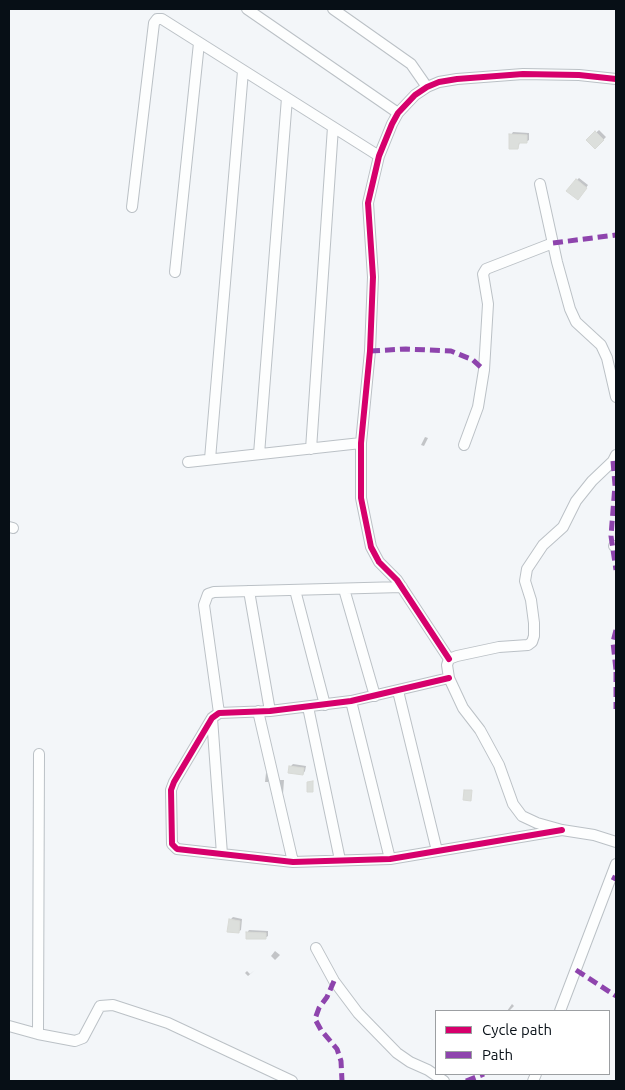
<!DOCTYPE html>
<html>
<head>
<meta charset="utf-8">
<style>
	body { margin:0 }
	#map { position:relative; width:625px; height:1090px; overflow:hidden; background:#f3f6f9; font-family:Ubuntu,sans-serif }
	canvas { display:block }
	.frame { position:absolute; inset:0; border:10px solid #070f16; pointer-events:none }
	.legend { position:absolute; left:435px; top:1010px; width:175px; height:65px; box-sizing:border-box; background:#fff; border:1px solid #9c9fa2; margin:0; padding:6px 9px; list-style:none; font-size:15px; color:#070f16 }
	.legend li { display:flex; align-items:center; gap:10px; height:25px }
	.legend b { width:25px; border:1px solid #9c9fa2 }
</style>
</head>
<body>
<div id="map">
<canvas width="625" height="1090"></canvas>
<div class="frame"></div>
<ul class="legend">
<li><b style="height:6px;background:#d6006c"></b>Cycle path</li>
<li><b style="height:6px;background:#8e44ad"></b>Path</li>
</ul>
</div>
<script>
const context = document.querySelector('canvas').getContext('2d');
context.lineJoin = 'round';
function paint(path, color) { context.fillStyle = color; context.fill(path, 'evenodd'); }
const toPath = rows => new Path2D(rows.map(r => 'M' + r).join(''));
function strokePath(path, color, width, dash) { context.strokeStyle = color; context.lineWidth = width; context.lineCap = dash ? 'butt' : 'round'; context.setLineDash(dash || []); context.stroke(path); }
paint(toPath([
	[599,130,606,137,595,148,588,140],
	[513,132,529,133,529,140,526,142,520,142,518,148,511,135],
	[579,178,588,185,580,196,577,180],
	[425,437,428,438,424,446,421,445],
	[293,764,306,766,305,771,303,774,290,767],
	[266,773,269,774,268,782,265,782],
	[280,780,284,780,283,794,279,794],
	[233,917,242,919,241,930,238,932,230,920],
	[249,930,268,931,268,936,265,938,247,933],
	[275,951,280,955,275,960,271,956],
	[255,970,248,976,245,973,247,971,250,974],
	[512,1004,514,1006,509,1011,507,1011]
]), '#0003');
const building = toPath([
	[595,131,604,140,595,149,586,140,595,131],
	[509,134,527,135,527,143,519,143,518,149,509,149,509,134],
	[576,179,587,188,578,200,566,191,576,179],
	[289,766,304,768,303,775,288,773,289,766],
	[313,781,313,792,307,792,307,782,313,781],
	[464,790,472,790,471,801,463,800,464,790],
	[229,919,240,921,239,933,227,932,229,919],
	[246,932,266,933,266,939,246,939,246,932]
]);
paint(building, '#dcdfdc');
strokePath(building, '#d8dad6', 1);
const minor = toPath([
	[247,9,398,113],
	[333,9,411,64,427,87],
	[540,184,557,262,570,309,576,322,601,345,607,358,616,397],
	[132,207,154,23,157,19,162,19,379,156],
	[175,272,199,43],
	[464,445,478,407,484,370,488,304,483,274,486,269,553,243],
	[311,449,333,127],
	[259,454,287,98],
	[616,455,613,461,592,481,576,501,563,527,543,545,527,569,525,581,531,600,534,623,534,636,532,642,528,645,499,647,457,656,449,659,447,665,449,678,463,708,480,730,499,765,513,804,522,816,537,823,562,830,594,835,616,842],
	[210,459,243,71],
	[188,462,361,443],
	[9,527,13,528],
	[614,546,616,546],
	[344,589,375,696],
	[295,590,325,705],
	[249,591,270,711],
	[449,659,397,580,379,562,371,547,361,498,361,443,370,351,373,277,368,203,379,156,392,124,398,113,415,95,427,87,439,82,457,79,523,74,579,75,616,79],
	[449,678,351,701,270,711,219,713,212,718,174,782,171,790,172,844,177,849,293,862,390,859,562,830],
	[398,691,437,851],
	[351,701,390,859],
	[308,707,340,860],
	[258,711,293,862],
	[219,713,204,605,208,594,214,592,402,587],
	[212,718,222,854],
	[316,948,334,981,358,1013,397,1053,410,1062,428,1070,444,1081],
	[560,1011,616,864],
	[9,1026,38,1034,75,1041,83,1038,100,1006,113,1005,168,1023,292,1081],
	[38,1034,39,754],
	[533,1081,536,1074]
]);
strokePath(minor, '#bbc1c6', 12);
strokePath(minor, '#fdfefe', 10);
strokePath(toPath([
	[553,243,616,235],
	[370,351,406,349,451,351,473,360,484,370],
	[613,461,615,485,611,536,616,570],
	[616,630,613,642,616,670],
	[616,672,616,709],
	[612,877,616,879],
	[576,970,616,996],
	[334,981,327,997,319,1008,315,1019,321,1030,337,1049,341,1061,342,1081],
	[466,1081,484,1074]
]), '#8e44ad', 5, [10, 5]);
strokePath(toPath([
	[449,659,397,580,379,562,371,547,361,498,361,443,370,351,373,277,368,203,379,156,392,124,398,113,415,95,427,87,439,82,457,79,523,74,579,75,616,79],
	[449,678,351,701,270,711,219,713,212,718,174,782,171,790,172,844,177,849,293,862,390,859,562,830]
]), '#d6006c', 6);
</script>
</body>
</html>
